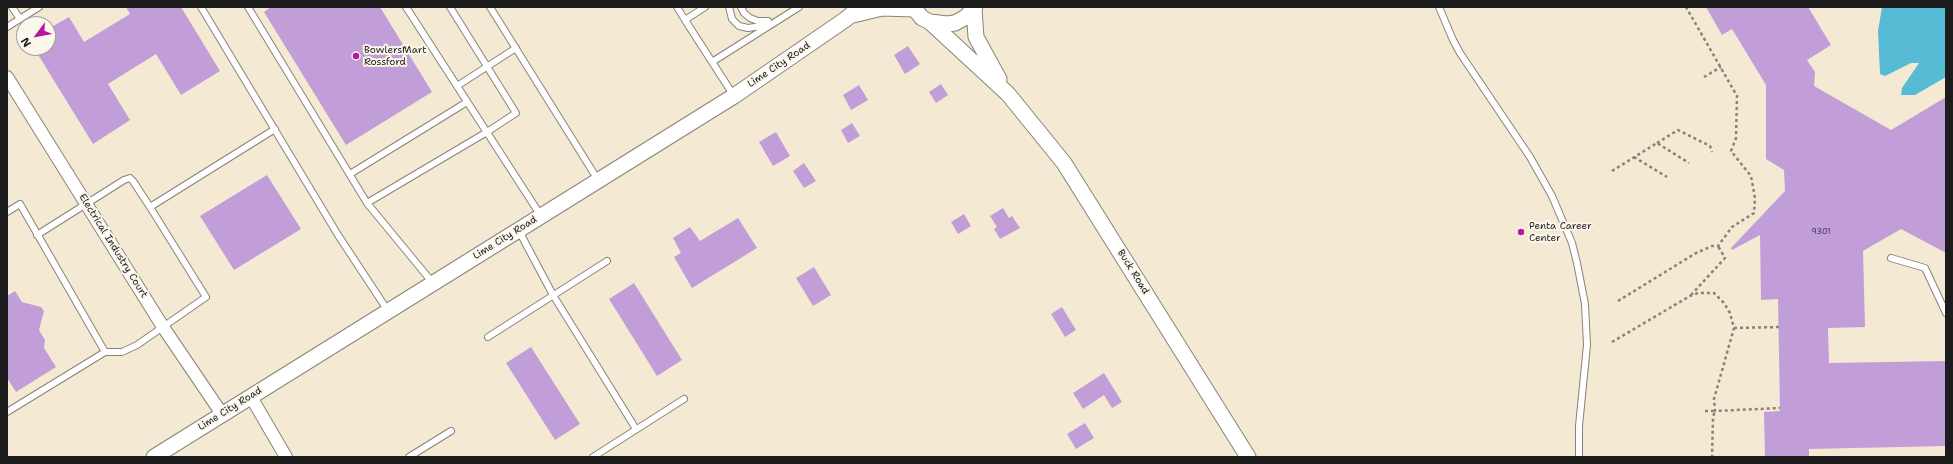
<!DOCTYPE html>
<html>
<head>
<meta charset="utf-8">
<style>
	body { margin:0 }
	#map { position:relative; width:1953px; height:464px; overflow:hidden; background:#f4ead3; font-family:"Shantell Sans",sans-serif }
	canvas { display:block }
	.frame { position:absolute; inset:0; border:8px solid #1c1c1c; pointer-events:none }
	.north { position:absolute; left:16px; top:16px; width:40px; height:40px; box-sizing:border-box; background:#fbf7ec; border:1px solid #a29f99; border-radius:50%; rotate:238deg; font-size:11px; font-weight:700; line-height:16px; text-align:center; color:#1c1c1c }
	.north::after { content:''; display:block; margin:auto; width:14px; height:18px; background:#b5179e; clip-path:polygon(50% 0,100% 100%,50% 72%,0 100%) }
</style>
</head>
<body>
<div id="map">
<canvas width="1953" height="464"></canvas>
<div class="frame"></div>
<div class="north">N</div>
</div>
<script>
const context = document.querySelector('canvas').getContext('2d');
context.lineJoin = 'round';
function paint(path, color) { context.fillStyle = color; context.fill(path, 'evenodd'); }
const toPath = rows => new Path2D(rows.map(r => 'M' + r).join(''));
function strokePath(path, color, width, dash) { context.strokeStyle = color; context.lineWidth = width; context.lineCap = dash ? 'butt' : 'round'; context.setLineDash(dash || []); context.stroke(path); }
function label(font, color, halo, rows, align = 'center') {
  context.font = font + ' "Shantell Sans",sans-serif'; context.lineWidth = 4; context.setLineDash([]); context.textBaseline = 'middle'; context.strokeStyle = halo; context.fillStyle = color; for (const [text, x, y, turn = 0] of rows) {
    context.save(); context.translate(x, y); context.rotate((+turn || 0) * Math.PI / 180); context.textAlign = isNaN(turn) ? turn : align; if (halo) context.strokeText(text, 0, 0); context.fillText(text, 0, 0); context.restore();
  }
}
paint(toPath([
	[1882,7,1946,7,1946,77,1915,95,1901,95,1902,88,1919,63,1911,63,1885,76,1880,74,1878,31]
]), '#57bbd5');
paint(toPath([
	[126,7,181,7,220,71,181,95,156,54,108,84,130,120,93,144,34,48,48,48,48,29,69,17,84,42,130,14],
	[271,7,380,7,432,92,346,145,264,12],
	[1706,7,1808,7,1831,45,1807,60,1815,72,1814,86,1891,130,1946,97,1946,253,1901,229,1863,251,1865,327,1828,328,1829,363,1946,361,1946,446,1809,449,1809,457,1765,457,1764,412,1780,411,1778,299,1761,300,1760,235,1732,250,1731,248,1785,191,1784,170,1766,159,1766,85,1732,29,1722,35],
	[908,46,920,64,905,74,894,55],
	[941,84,948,95,936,103,929,92],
	[859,85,868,100,851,110,843,95],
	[852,123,860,136,848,143,841,130],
	[776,132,790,156,773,166,759,142],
	[804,163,816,181,804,188,793,171],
	[267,175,301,229,234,270,200,216],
	[1003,208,1009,218,1012,216,1020,228,1000,239,994,229,997,227,990,216],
	[964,214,971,226,958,234,951,222],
	[738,218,757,248,692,288,674,257,681,253,673,238,690,227,700,241],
	[814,267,831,295,813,306,796,278],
	[634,283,682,360,657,376,609,299],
	[15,291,22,302,41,307,44,311,39,330,45,340,44,348,56,367,16,392,7,378,7,296],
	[1062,307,1076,330,1065,337,1051,314],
	[531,347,580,424,555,440,506,363],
	[1104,373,1122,402,1112,408,1104,395,1083,409,1073,393],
	[1085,423,1094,438,1076,449,1067,434]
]), '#c19ed8');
const service = toPath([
	[12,7,20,19],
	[201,7,338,235,388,311],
	[248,7,367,203,432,282],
	[406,7,541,216],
	[490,7,598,180],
	[677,7,685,20],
	[705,7,685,20,734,96],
	[729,7,732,19,739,26,748,28,761,26,766,23],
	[741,7,744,13,750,18,758,21,768,21],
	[1439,7,1453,40,1460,53,1530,157,1552,196,1572,243,1577,263,1585,304,1587,345,1579,426,1579,457],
	[7,27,39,7],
	[712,62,799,7],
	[457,86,516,48],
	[350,174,467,102],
	[367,203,487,132,516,113,450,7],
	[150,207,275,129],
	[7,212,20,204,105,352,122,352,137,345,206,297,150,207,133,181,130,178,124,180,37,235],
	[519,231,553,295,636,429],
	[1891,258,1925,268,1946,313],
	[488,337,607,261],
	[7,412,105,352],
	[409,457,451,431],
	[593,457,684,399]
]);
const minor = toPath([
	[7,77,163,327,222,414],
	[251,397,286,457]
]);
const tertiary = toPath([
	[913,7,922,18,930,22,947,24,955,23,966,17,975,7],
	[974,9,976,37,999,79],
	[853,15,882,8,914,9],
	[930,22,1008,94,1064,163,1248,457],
	[154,457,734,96,846,19,860,7]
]);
strokePath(service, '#888378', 8);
strokePath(minor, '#888378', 14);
strokePath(tertiary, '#888378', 17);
strokePath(toPath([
	[1704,77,1721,67],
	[1657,143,1678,130,1710,146,1712,152],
	[1634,157,1667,177],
	[1612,171,1657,143,1689,163],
	[1691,295,1725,258,1718,246],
	[1618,301,1696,253,1712,246,1718,246,1732,227,1754,213,1755,198,1751,176,1731,151,1736,138,1737,96,1686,7],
	[1734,328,1779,327],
	[1612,342,1690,296,1698,293,1714,293,1724,303,1730,313,1734,328,1714,399,1715,411,1780,408],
	[1705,411,1715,411,1713,417,1712,457]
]), '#888378', 2.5, [3, 3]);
strokePath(service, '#fff', 6);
strokePath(minor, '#fff', 12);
strokePath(tertiary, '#fff', 15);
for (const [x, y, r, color] of [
	[356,56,4,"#b5179e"],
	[1521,232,4,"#b5179e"]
]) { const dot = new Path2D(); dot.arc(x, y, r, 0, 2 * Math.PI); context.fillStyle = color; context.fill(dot); strokePath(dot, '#fbf7ec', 1.5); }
label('8px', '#453c4b', null, [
	["9301",1821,232]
]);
label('10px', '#1c1c1c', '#fbf7ec', [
	["BowlersMart",364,50],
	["Rossford",364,62],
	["Penta Career",1529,226],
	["Center",1529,238]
], 'left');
label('10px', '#1c1c1c', '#fbf7ec', [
	["Lime City Road",779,65,-34],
	["Lime City Road",505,238,-32],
	["Electrical Industry Court",113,246,58],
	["Buck Road",1133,272,58],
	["Lime City Road",230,409,-32]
]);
</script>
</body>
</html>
